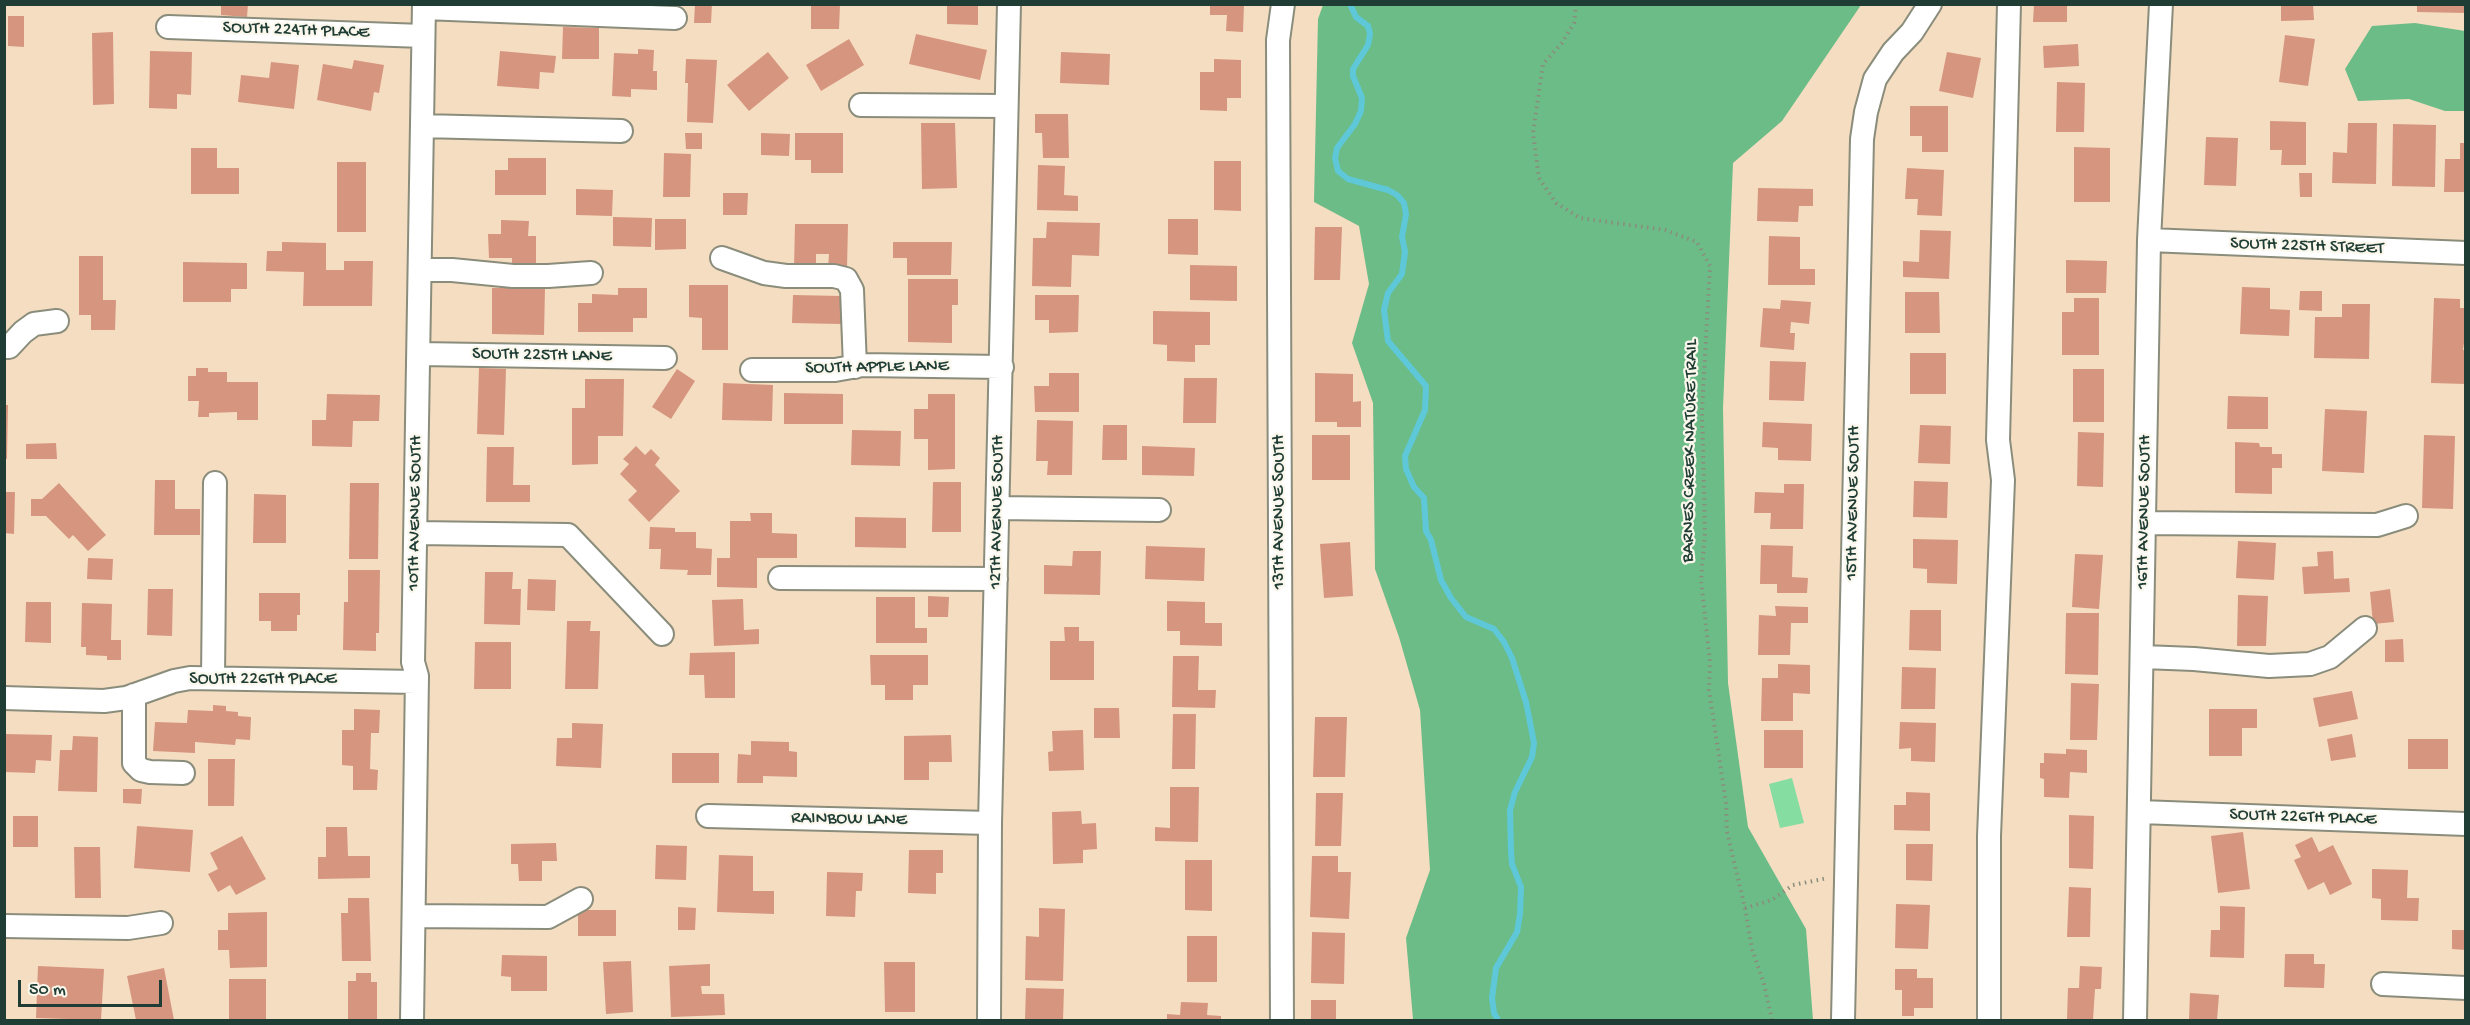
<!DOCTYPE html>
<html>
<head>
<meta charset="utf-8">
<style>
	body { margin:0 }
	#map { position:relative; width:2470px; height:1025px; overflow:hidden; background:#f5ddc2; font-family:"Gochi Hand",sans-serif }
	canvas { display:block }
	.frame { position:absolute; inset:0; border:6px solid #1f3d34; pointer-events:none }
	.scale { position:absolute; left:18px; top:980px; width:144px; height:27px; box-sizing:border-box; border:3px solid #1f3d34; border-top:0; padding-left:8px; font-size:18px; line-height:21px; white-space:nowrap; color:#1f3d34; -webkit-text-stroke:4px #fbf7ec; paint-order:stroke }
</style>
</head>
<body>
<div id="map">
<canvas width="2470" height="1025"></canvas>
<div class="frame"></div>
<div class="scale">50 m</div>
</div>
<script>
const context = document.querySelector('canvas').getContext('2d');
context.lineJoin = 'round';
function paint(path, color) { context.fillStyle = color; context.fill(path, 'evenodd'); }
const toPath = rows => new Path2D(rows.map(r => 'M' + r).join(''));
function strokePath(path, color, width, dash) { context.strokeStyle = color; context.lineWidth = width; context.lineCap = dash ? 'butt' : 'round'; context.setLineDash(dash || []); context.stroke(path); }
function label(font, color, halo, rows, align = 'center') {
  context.font = font + ' "Gochi Hand",sans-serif'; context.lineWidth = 4.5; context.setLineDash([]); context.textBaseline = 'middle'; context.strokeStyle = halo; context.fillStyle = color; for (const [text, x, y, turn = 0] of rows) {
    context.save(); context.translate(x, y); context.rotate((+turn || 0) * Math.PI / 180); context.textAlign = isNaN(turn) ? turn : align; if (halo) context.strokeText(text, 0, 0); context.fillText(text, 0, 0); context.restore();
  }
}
paint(toPath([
	[1792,778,1804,823,1780,828,1769,784]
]), '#86dda1');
paint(toPath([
	[1323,5,1861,5,1782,121,1733,163,1723,408,1728,683,1748,827,1806,929,1813,1020,1414,1020,1413,1019,1406,938,1430,870,1420,710,1399,637,1375,569,1373,403,1352,343,1369,284,1359,226,1314,202,1318,19],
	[2415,23,2465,31,2465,111,2445,111,2409,99,2358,101,2345,69,2372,26]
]), '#6cbc87');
strokePath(toPath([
	[1350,4,1356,17,1368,26,1370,34,1368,45,1353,69,1353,76,1362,98,1361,111,1355,124,1337,148,1335,158,1338,171,1348,179,1388,190,1397,195,1404,203,1406,214,1402,237,1405,252,1403,266,1402,274,1388,293,1384,310,1388,341,1426,386,1425,410,1405,456,1406,469,1414,487,1424,498,1426,531,1431,540,1441,580,1451,598,1466,617,1494,629,1504,642,1512,658,1526,702,1534,743,1532,757,1515,792,1510,810,1511,851,1512,864,1521,887,1520,914,1517,932,1496,968,1492,998,1494,1013,1498,1020]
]), '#5ec8d8', 6);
paint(toPath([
	[221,4,248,4,247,17,221,15],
	[695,4,712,4,711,23,694,23],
	[811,4,840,4,839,29,811,29],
	[947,4,978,4,978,25,947,24],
	[1210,4,1244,4,1243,32,1226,31,1227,15,1210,15],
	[2034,4,2067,4,2067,22,2033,22],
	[2281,4,2313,4,2314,20,2281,21],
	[2417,4,2466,4,2466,13,2417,12],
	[8,16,24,16,24,47,8,46],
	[563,27,599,28,599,59,562,59],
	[113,32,114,104,93,105,92,33],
	[916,34,987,50,980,80,909,64],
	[2285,35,2315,39,2308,86,2279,82],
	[849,39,864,65,821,91,806,65],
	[2078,44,2079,66,2044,68,2043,46],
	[638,49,654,50,653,71,657,71,657,90,631,89,631,97,612,96,614,53,638,54],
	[150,51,192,52,191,95,177,94,177,109,149,108],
	[500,51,556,56,554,73,540,72,539,89,497,86],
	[768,52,789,78,749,111,727,85],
	[1061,52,1110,54,1109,85,1060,83],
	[1947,52,1981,58,1973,98,1939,91],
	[686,59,717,60,713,123,687,122,688,83,685,83],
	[1214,59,1241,60,1241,98,1227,98,1227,111,1200,110,1200,72,1214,72],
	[354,60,384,65,379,93,374,92,371,111,317,100,323,64,352,69],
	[271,62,299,65,294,109,238,102,241,75,269,78],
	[2057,82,2085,83,2084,132,2056,132],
	[1910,106,1948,106,1948,152,1922,152,1922,136,1910,136],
	[1035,114,1068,114,1069,158,1043,158,1042,133,1035,133],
	[2270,121,2306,122,2306,165,2281,165,2282,150,2270,150],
	[921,123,955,123,957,188,922,189],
	[2348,123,2377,123,2376,184,2332,183,2333,152,2347,153],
	[2393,124,2436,125,2435,187,2392,186],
	[685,133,702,133,702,149,686,149],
	[761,133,790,134,789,156,761,155],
	[795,133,843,133,843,173,811,173,811,160,795,160],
	[2206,137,2238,138,2236,186,2204,185],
	[2460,143,2466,143,2466,192,2444,192,2445,159,2460,159],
	[2074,147,2110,148,2110,202,2074,202],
	[191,148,217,148,217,168,239,168,239,194,191,194],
	[664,153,691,154,690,197,663,197],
	[508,158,546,158,546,195,495,195,495,170,508,170],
	[1214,161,1241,161,1241,211,1214,210],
	[337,162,366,162,366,232,337,232],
	[1038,165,1065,166,1064,195,1078,196,1078,211,1037,210],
	[1907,168,1944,170,1942,216,1917,215,1918,199,1905,199],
	[2299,173,2312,173,2312,197,2300,197],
	[1758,188,1813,189,1813,206,1799,206,1798,222,1757,221],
	[576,189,613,190,612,216,576,215],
	[723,193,748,193,747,215,723,215],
	[613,217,652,218,651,247,613,246],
	[655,219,686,219,686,249,655,250],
	[1168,219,1198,219,1198,255,1168,254],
	[501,220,529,221,528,236,536,236,536,264,512,263,512,258,489,258,488,234,501,234],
	[1047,222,1100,223,1099,256,1072,255,1071,287,1032,286,1033,238,1046,238],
	[795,224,848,224,847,269,828,269,829,254,816,254,816,269,794,269],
	[1315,227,1342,227,1340,280,1314,280],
	[1920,230,1951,231,1949,279,1903,277,1903,261,1919,262],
	[1769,236,1800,237,1800,269,1815,269,1815,285,1768,285],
	[282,242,326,243,326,270,344,270,344,261,373,261,372,306,303,306,304,272,266,271,267,251,282,251],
	[893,242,952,242,951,275,907,275,907,258,893,258],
	[79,256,103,256,103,300,116,300,115,330,91,330,91,315,79,315],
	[2066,260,2107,261,2106,293,2066,293],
	[183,262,247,263,247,289,231,289,231,302,183,302],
	[1190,265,1237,266,1237,301,1190,300],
	[908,279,958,279,958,305,952,305,952,343,908,342],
	[689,285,728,285,728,350,702,350,702,318,689,317],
	[2242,287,2270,288,2270,309,2290,310,2289,336,2240,334],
	[492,288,545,288,544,335,492,334],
	[618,288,647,288,647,318,633,318,633,332,578,332,578,303,592,303,592,294,618,295],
	[2300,291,2322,291,2322,311,2299,310],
	[1905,292,1939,292,1940,333,1905,333],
	[793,295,841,296,841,324,792,323],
	[1035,295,1079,295,1078,332,1049,333,1049,320,1035,320],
	[2074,298,2099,298,2099,355,2062,355,2062,312,2074,312],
	[2434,298,2460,299,2460,308,2466,308,2466,343,2464,343,2463,350,2466,350,2466,384,2431,383],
	[1781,300,1811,302,1809,324,1791,322,1790,333,1795,333,1794,350,1760,347,1763,308,1780,309],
	[2342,304,2370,304,2369,359,2314,358,2315,317,2342,317],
	[1153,311,1210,312,1210,345,1195,345,1195,362,1167,361,1167,345,1153,344],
	[1910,353,1946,353,1946,394,1910,394],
	[1770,361,1806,362,1804,401,1769,400],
	[196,368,208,368,208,372,227,372,227,382,258,382,258,420,237,420,237,412,209,413,209,417,198,417,199,401,188,401,188,376,196,376],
	[479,368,506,369,504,435,477,434],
	[677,369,695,381,671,419,652,407],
	[2073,369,2104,369,2104,422,2073,422],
	[1049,373,1079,373,1079,412,1035,412,1034,386,1049,386],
	[1315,373,1353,374,1353,402,1361,401,1361,427,1337,427,1337,422,1315,422],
	[1184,378,1217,378,1216,423,1183,423],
	[585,379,624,379,623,436,598,436,598,464,572,465,572,408,585,408],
	[723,383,773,385,772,421,722,420],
	[784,393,843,394,843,424,784,424],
	[327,394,380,395,379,421,353,421,352,447,312,446,312,420,326,420],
	[928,394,955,394,955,469,928,470,928,439,914,439,914,409,928,409],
	[2228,396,2268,397,2268,429,2227,429],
	[4,405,8,405,7,459,4,459],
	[2325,409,2367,411,2364,473,2322,471],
	[1037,420,1073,421,1072,475,1047,475,1048,461,1036,461],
	[1763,422,1812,424,1811,461,1778,460,1778,448,1762,447],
	[1103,425,1127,425,1127,460,1102,460],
	[1920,425,1951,426,1950,464,1918,463],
	[852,430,901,431,900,466,851,465],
	[2078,432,2104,433,2103,487,2077,486],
	[1312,435,1350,435,1350,480,1312,480],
	[2424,435,2455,436,2453,509,2422,508],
	[2235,442,2259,443,2260,447,2272,447,2272,454,2282,454,2282,468,2272,468,2272,494,2235,493],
	[56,443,57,459,26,459,26,444],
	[636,446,645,455,651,449,660,458,655,465,680,491,649,522,628,500,637,491,620,474,629,464,623,459],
	[1142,446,1195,448,1194,476,1142,475],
	[487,447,514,447,513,485,530,485,530,502,486,502],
	[155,480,175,480,175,509,200,509,200,535,154,535],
	[1914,481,1948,482,1947,518,1913,517],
	[933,482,961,482,961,532,932,532],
	[59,483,106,535,88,551,73,535,69,539,46,516,31,516,31,499,42,499],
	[350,483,379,483,378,559,349,559],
	[1784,484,1804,484,1803,529,1770,529,1771,513,1754,513,1755,492,1784,493],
	[4,492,15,492,14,534,4,533],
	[254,494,286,495,286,543,253,543],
	[750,513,772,513,772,533,797,534,797,558,757,558,757,588,717,587,717,558,730,558,730,521,751,521],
	[855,517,906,518,906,548,855,547],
	[650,527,675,528,675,532,696,532,696,548,712,549,711,575,687,575,688,570,660,569,661,549,649,549],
	[1913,539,1958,540,1957,584,1927,583,1927,569,1913,568],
	[2238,541,2276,543,2274,580,2236,578],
	[1350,542,1353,596,1324,598,1320,544],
	[1761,545,1793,546,1792,577,1808,578,1807,593,1777,593,1777,584,1760,584],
	[1146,546,1205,548,1204,581,1145,579],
	[1073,551,1101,551,1100,595,1044,594,1044,565,1072,566],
	[2333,551,2334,579,2349,578,2350,592,2304,594,2302,567,2318,566,2317,552],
	[2075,554,2103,555,2099,609,2072,607],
	[88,558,113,559,112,580,87,579],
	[348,570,380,570,379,633,376,633,376,651,343,650,344,602,348,602],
	[485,572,513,572,512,589,521,589,520,625,484,624],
	[528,579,556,580,555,611,527,610],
	[148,589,173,589,172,636,147,635],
	[2390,589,2394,622,2373,624,2370,592],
	[259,593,300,593,300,615,297,615,297,631,271,631,271,621,259,621],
	[2238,595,2268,596,2266,646,2237,646],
	[928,596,949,597,948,617,928,617],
	[876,597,915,597,915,628,927,628,927,643,876,643],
	[743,599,744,630,759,629,759,644,714,646,712,600],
	[1167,601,1205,602,1205,623,1222,623,1222,646,1180,645,1180,631,1167,631],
	[26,602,51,602,51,643,25,642],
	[82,603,112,604,111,640,121,640,121,660,107,660,107,656,86,655,86,647,81,647],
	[1775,606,1808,607,1808,623,1791,623,1790,655,1758,655,1759,615,1776,616],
	[1910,610,1941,610,1941,651,1909,650],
	[2066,613,2099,613,2098,675,2065,674],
	[567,621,591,621,590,631,600,631,598,689,565,689],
	[1064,627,1079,627,1079,641,1094,641,1094,680,1050,680,1050,641,1065,641],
	[2403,639,2404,662,2385,662,2385,640],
	[475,642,511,642,511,689,474,689],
	[735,652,735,698,705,698,704,675,689,675,690,653],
	[870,655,928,655,928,685,913,685,913,700,885,700,885,685,871,685],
	[1173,656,1199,656,1198,690,1216,690,1215,708,1172,707],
	[1778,664,1810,665,1810,694,1793,693,1793,721,1761,721,1762,678,1778,678],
	[1902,667,1936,668,1935,709,1901,709],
	[2071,683,2099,684,2097,740,2070,740],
	[2352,691,2358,719,2319,727,2313,698],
	[213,705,226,706,226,711,238,712,238,716,251,717,250,740,236,739,235,745,195,742,195,753,153,751,155,722,187,723,188,710,213,711],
	[1094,708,1119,708,1120,738,1094,738],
	[354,709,380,710,379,733,371,733,370,769,378,770,377,790,353,790,353,766,342,765,342,730,354,730],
	[2209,709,2257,709,2257,728,2242,728,2242,756,2209,756],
	[1173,714,1196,714,1195,769,1172,769],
	[1315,717,1347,717,1345,777,1313,777],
	[1900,722,1936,723,1935,762,1911,761,1911,748,1899,749],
	[572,723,603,724,601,768,556,766,557,738,572,738],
	[1083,730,1084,770,1049,771,1048,752,1053,751,1052,731],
	[1764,730,1803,730,1803,768,1764,768],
	[4,734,52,735,51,761,36,760,35,773,4,772],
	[2352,734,2356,757,2331,761,2327,739],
	[951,735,952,762,929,762,929,780,904,780,904,736],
	[73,736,98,737,97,792,58,791,60,750,72,750],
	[2408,739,2448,739,2448,769,2408,769],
	[751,741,789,742,789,751,797,752,797,777,763,776,763,783,737,783,738,754,751,755],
	[2066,749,2087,750,2087,773,2070,772,2069,798,2044,797,2044,779,2040,778,2040,763,2044,763,2044,753,2066,754],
	[672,753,719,753,719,783,672,783],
	[208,759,235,759,234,806,208,806],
	[1170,787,1199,787,1198,842,1155,841,1155,827,1170,828],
	[123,789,142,789,141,804,123,803],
	[1906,792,1930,793,1930,831,1894,830,1894,805,1906,805],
	[1316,793,1343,793,1341,846,1315,846],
	[1081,811,1082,824,1096,823,1097,849,1083,850,1083,863,1053,864,1052,812],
	[2069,815,2094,816,2093,869,2069,868],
	[13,816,38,816,38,847,13,847],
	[137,826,193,830,190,872,134,868],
	[326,827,347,827,348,856,370,856,370,878,318,879,318,857,326,857],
	[2243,832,2250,889,2218,893,2211,836],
	[242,836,266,879,236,895,230,885,218,892,208,874,218,869,210,853],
	[2312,837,2319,852,2333,845,2352,884,2330,895,2324,882,2308,890,2294,860,2301,857,2295,845],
	[556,843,557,861,542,861,542,881,519,881,518,864,511,864,511,844],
	[1906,844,1933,844,1932,881,1906,880],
	[656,845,687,846,686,880,655,879],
	[74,847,100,847,101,898,75,898],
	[909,850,943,850,943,873,936,873,936,894,908,893],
	[719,855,753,856,753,891,774,891,774,914,717,912],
	[1312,856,1338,856,1338,872,1351,872,1349,919,1310,917],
	[1185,860,1212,860,1212,911,1185,910],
	[2372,869,2408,870,2407,898,2419,898,2418,921,2381,920,2381,899,2372,898],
	[827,872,863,873,862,891,856,891,855,917,826,916],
	[2069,887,2091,888,2090,937,2067,937],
	[348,898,369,898,371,961,342,961,341,913,348,913],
	[1896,904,1930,905,1928,949,1895,948],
	[2220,906,2245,907,2244,958,2210,957,2211,930,2220,930],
	[678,907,696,908,695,930,678,930],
	[1039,908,1065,909,1063,981,1025,980,1026,936,1039,937],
	[578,910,616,910,616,936,578,936],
	[267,912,267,967,230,968,229,950,218,950,218,930,228,930,228,913],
	[2452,930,2466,930,2466,950,2452,949],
	[1312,932,1345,933,1344,984,1311,983],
	[1187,936,1217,936,1217,982,1187,982],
	[2285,954,2314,954,2314,964,2325,964,2324,988,2284,987],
	[502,955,547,956,547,991,511,991,511,977,501,976],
	[631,961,633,1012,606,1014,603,962],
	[884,962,915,962,915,1012,885,1012],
	[710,964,710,986,701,986,702,994,724,994,725,1015,671,1017,669,966],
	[38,966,104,969,101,1020,36,1018],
	[2080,966,2102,967,2101,989,2095,989,2093,1020,2067,1020,2068,988,2079,988],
	[164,968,174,1020,136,1020,127,976],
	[1895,969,1917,969,1917,978,1933,978,1933,1008,1914,1008,1914,1016,1902,1016,1902,990,1895,990],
	[356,973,371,973,371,982,377,982,377,1020,348,1020,348,981,356,981],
	[229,979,266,979,266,1020,229,1020],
	[1026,988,1064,989,1063,1020,1025,1020],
	[2190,993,2219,995,2217,1020,2189,1020],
	[1311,1000,1336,1000,1336,1020,1311,1020],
	[1181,1002,1208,1003,1207,1015,1221,1016,1221,1020,1167,1020,1167,1014,1180,1015]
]), '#d6957e');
const minor = toPath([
	[424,8,675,18],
	[168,27,423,36],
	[861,105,1005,106],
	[422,126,621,131],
	[2149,240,2466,253],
	[722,258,764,273,786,276,834,276,846,279,852,290,855,367],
	[421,270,452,270,513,276,548,276,591,273],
	[4,347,9,347,23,332,34,324,57,321],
	[420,354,665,358],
	[752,370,835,370,863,365,1002,367],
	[998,508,1159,510],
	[2145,523,2377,525,2406,516],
	[416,533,568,535,662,634],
	[780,578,996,579],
	[2143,657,2194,659,2269,666,2310,664,2330,657,2365,628],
	[213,678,215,483],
	[134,695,134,763,141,770,150,772,183,773],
	[4,698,104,701,126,698,174,681,190,678,417,682],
	[2140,812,2466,824],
	[708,816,990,823],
	[414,916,548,917,581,899],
	[4,926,128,928,161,923],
	[2383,984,2466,988],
	[412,1020,417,676,413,662,424,4],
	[989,1020,990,823,1009,4],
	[1282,1020,1278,40,1283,4],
	[1843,1020,1862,139,1866,112,1875,79,1893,52,1912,32,1930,4],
	[1989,1020,1989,836,2003,480,1998,440,2009,4],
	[2135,1020,2149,240,2161,4]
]);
strokePath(minor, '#8a8d7b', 26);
strokePath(toPath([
	[1576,4,1574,23,1562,43,1543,64,1533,133,1539,178,1556,203,1580,218,1665,230,1697,242,1710,266,1702,411,1705,532,1701,580,1710,662,1709,690,1726,803,1727,832,1745,908,1752,949,1764,984,1772,1020],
	[1745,908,1772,900,1793,885,1828,878]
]), '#8a8d7b', 4, [1.5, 4.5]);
strokePath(minor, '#fff', 22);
label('18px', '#1f3d34', '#fbf7ec', [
	["SOUTH 224TH PLACE",296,31,2],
	["SOUTH 225TH STREET",2307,247,2],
	["SOUTH 225TH LANE",542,356,1],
	["SOUTH APPLE LANE",877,368,-1],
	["BARNES CREEK NATURE TRAIL",1691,451,-89],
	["15TH AVENUE SOUTH",1854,503,-89],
	["12TH AVENUE SOUTH",998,512,-89],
	["13TH AVENUE SOUTH",1280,512,-90],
	["16TH AVENUE SOUTH",2145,512,-89],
	["10TH AVENUE SOUTH",416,513,-89],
	["SOUTH 226TH PLACE",263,680],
	["SOUTH 226TH PLACE",2303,818,2],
	["RAINBOW LANE",849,820,1]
]);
</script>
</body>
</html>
